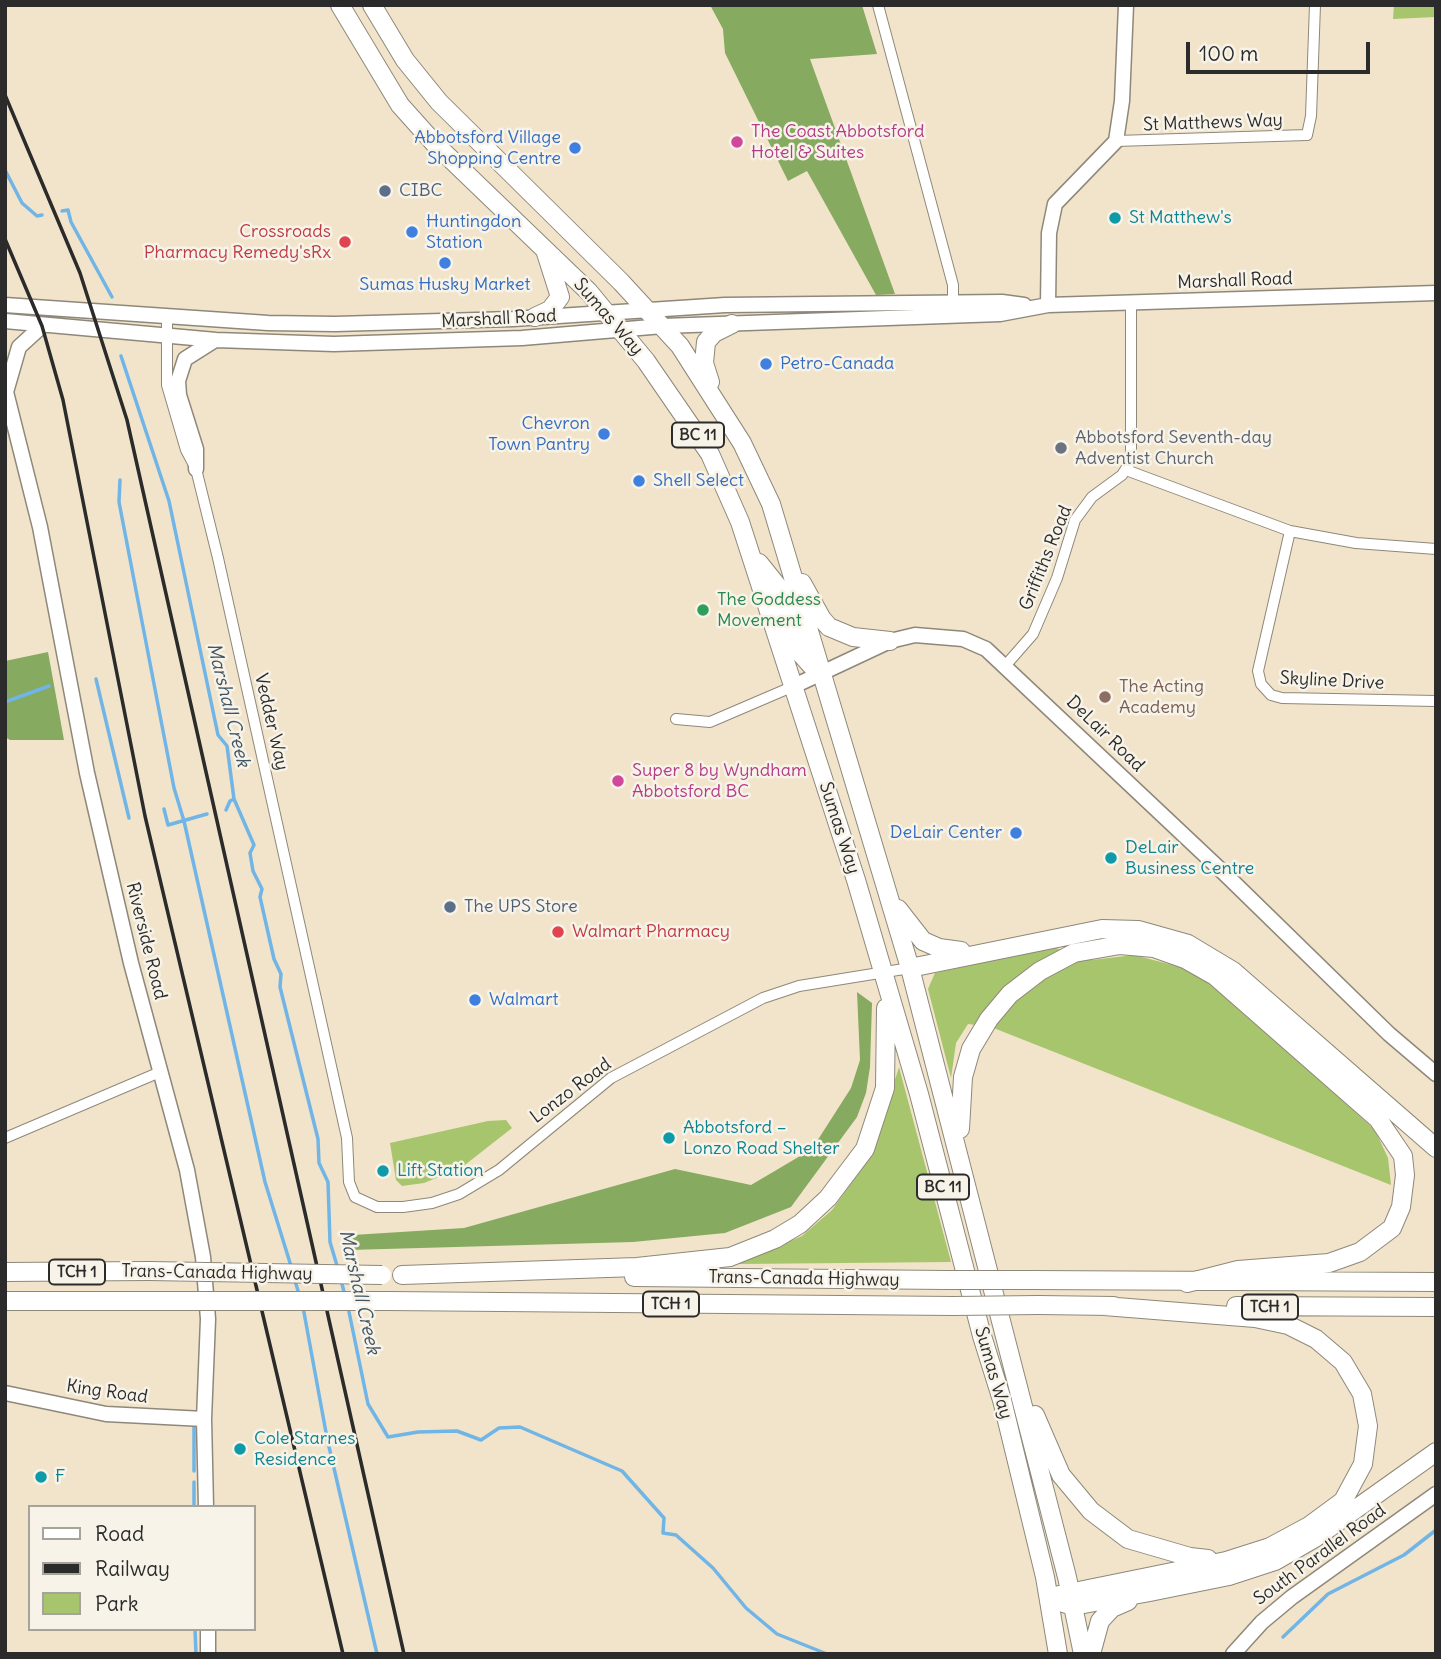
<!DOCTYPE html>
<html>
<head>
<meta charset="utf-8">
<style>
	body { margin:0 }
	#map { position:relative; width:1441px; height:1659px; overflow:hidden; background:#f2e4ca; font-family:Delius,sans-serif }
	canvas { display:block }
	.frame { position:absolute; inset:0; border:7px solid #2b2b2b; pointer-events:none }
	.legend { position:absolute; left:28px; top:1505px; width:228px; height:126px; box-sizing:border-box; background:#f7f3e8; border:2px solid #a5a39c; margin:0; padding:9px 12px; list-style:none; font-size:21px; color:#2b2b2b }
	.legend li { display:flex; align-items:center; gap:14px; height:35px }
	.legend b { width:35px; border:2px solid #a5a39c }
	.scale { position:absolute; left:1186px; top:42px; width:184px; height:32px; box-sizing:border-box; border:4px solid #2b2b2b; border-top:0; padding-left:9px; font-size:21px; line-height:24px; white-space:nowrap; color:#2b2b2b; -webkit-text-stroke:5px #f7f3e8; paint-order:stroke }
</style>
</head>
<body>
<div id="map">
<canvas width="1441" height="1659"></canvas>
<div class="frame"></div>
<ul class="legend">
<li><b style="height:9px;background:#fff"></b>Road</li>
<li><b style="height:9px;background:#2b2b2b"></b>Railway</li>
<li><b style="height:19px;background:#a7c56c"></b>Park</li>
</ul>
<div class="scale">100 m</div>
</div>
<script>
const context = document.querySelector('canvas').getContext('2d');
context.lineJoin = 'round';
function paint(path, color) { context.fillStyle = color; context.fill(path, 'evenodd'); }
const toPath = rows => new Path2D(rows.map(r => 'M' + r).join(''));
function strokePath(path, color, width, dash) { context.strokeStyle = color; context.lineWidth = width; context.lineCap = dash ? 'butt' : 'round'; context.setLineDash(dash || []); context.stroke(path); }
function label(font, color, halo, rows, align = 'center') {
  context.font = font + ' Delius,sans-serif'; context.lineWidth = 5; context.setLineDash([]); context.textBaseline = 'middle'; context.strokeStyle = halo; context.fillStyle = color; for (const [text, x, y, turn = 0] of rows) {
    context.save(); context.translate(x, y); context.rotate((+turn || 0) * Math.PI / 180); context.textAlign = isNaN(turn) ? turn : align; if (halo) context.strokeText(text, 0, 0); context.fillText(text, 0, 0); context.restore();
  }
}
paint(toPath([
	[1394,5,1436,5,1436,17,1393,19],
	[1053,947,1092,960,1134,955,1192,970,1249,1016,1375,1130,1388,1158,1391,1185,991,1027,968,1024,956,1043,951,1078,928,989,935,973],
	[899,1067,951,1262,736,1264,802,1236,832,1210,871,1156],
	[506,1120,512,1128,461,1168,424,1183,402,1186,396,1180,390,1143,488,1121]
]), '#a7c56c');
paint(toPath([
	[710,5,862,5,877,54,810,59,895,294,876,295,807,171,788,181,725,53,723,29],
	[48,652,64,740,10,740,5,737,5,661],
	[857,992,872,1003,870,1067,866,1093,857,1117,791,1207,725,1233,633,1242,349,1250,353,1235,464,1228,675,1169,751,1185,812,1149,851,1088,860,1060]
]), '#85aa60');
strokePath(toPath([
	[5,170,22,203,37,216,42,215],
	[62,211,68,210,71,222,112,297],
	[121,356,169,501,218,735,227,746,234,799,254,845,250,853,253,871,262,889,260,897,274,959,281,974,280,987,318,1139,319,1163,328,1182,330,1242,338,1269],
	[120,480,119,502,174,788,184,821,265,1182,291,1266],
	[96,679,129,818],
	[5,702,49,686],
	[164,809,168,825,207,814],
	[226,810,230,801,234,799],
	[341,1280,345,1296],
	[295,1281,300,1297],
	[303,1307,327,1438,347,1444],
	[348,1307,368,1404,388,1437,418,1432,457,1431,481,1440,499,1428,520,1427,622,1471,664,1518,663,1533,676,1535,713,1568,746,1608,777,1634,827,1654],
	[194,1426,194,1471],
	[327,1438,377,1654],
	[194,1507,194,1482],
	[195,1629,196,1654],
	[1283,1637,1328,1594,1404,1555,1436,1530],
	[915,1654,936,1654]
]), '#71b5e7', 3.5);
const street = toPath([
	[878,5,953,285,953,306],
	[1116,141,1307,135,1311,116,1315,5],
	[167,316,167,385,186,450,196,469,218,558,347,1138,349,1182,355,1197,377,1207,403,1207,432,1203,459,1194,499,1170,611,1078,763,998,799,986,910,968],
	[1126,470,1290,531,1356,543,1436,549],
	[1290,531,1258,671,1261,684,1271,695,1282,698,1436,701],
	[1005,666,1033,634,1057,578,1075,520,1092,497,1122,475,1131,461,1131,304],
	[676,719,710,722,794,686],
	[5,1138,160,1072]
]);
const secondary = toPath([
	[5,305,268,323,335,324,513,319,725,305,1002,302,1024,305],
	[1048,305,1049,233,1055,204,1116,141,1122,101,1126,5],
	[5,321,216,340,334,344,522,338,663,326,1000,314,1048,305,1436,293],
	[5,388,40,527,87,773,131,963,187,1170,203,1257,208,1319,204,1419,206,1507],
	[6,392,19,347,42,326],
	[196,469,196,449,179,395,178,381,185,359,215,340],
	[794,686,890,641,915,635,963,639,986,649,1225,874,1389,1034,1436,1074],
	[5,1393,106,1414,204,1419],
	[208,1629,208,1654],
	[1233,1654,1262,1622,1292,1597,1436,1494]
]);
const highway = toPath([
	[340,5,400,105,434,143,589,292,646,361,710,454,740,522,856,880,919,1094,982,1336,1002,1400,1045,1577,1058,1654],
	[372,5,405,60,439,102,621,282,680,346,742,443,771,504,910,968,1067,1577,1083,1654],
	[535,317,550,310,560,297,546,253],
	[710,382,704,363,706,342,714,333,732,324],
	[759,563,779,588,801,654,819,674],
	[802,583,822,619,829,627,853,637,890,641],
	[898,909,923,941,939,948,961,951],
	[910,968,1102,929,1138,930,1188,944,1233,971,1436,1148],
	[960,1129,963,1077,971,1049,989,1019,1010,994,1040,971,1074,953,1120,945,1154,948,1185,959,1215,976,1378,1119,1403,1156,1405,1175,1401,1207,1392,1228,1360,1252,1329,1263,1238,1270,1187,1283],
	[5,1272,149,1271],
	[402,1275,637,1267,730,1257,775,1239,800,1224,828,1198,865,1149,885,1088,886,1008],
	[634,1277,946,1280],
	[1031,1280,1436,1282],
	[5,1301,145,1301],
	[388,1301,954,1306],
	[1038,1305,1114,1306],
	[1236,1306,1436,1307],
	[1035,1415,1061,1475,1091,1511,1128,1539,1190,1557,1208,1559],
	[1059,1595,1226,1561,1270,1547,1309,1526,1343,1501,1363,1464,1368,1426,1362,1394,1343,1362,1316,1339,1288,1325,1255,1318,1104,1306],
	[1063,1603,1073,1606,1150,1592,1229,1576,1275,1561,1315,1538,1436,1452],
	[1091,1654,1100,1621,1112,1608,1128,1601]
]);
strokePath(street, '#8e887a', 12);
strokePath(secondary, '#8e887a', 17);
strokePath(highway, '#8e887a', 20);
strokePath(street, '#fff', 10);
strokePath(secondary, '#fff', 14);
strokePath(highway, '#fff', 18);
strokePath(toPath([
	[5,95,80,273,127,420,404,1654],
	[5,239,42,326,63,400,145,816,343,1654]
]), '#2b2b2b', 3.5);
const highwayBridge = toPath([
	[149,1271,382,1275],
	[946,1280,1031,1280],
	[145,1301,388,1301],
	[954,1306,1038,1305]
]);
strokePath(highwayBridge, '#8e887a', 20, []);
strokePath(highwayBridge, '#fff', 18);
for (const [x, y, r, color] of [
	[737,142,7,"#d1479c"],
	[575,148,7,"#3f7fe0"],
	[385,191,7,"#5c6f8a"],
	[1115,218,7,"#0f9aa8"],
	[412,232,7,"#3f7fe0"],
	[345,242,7,"#e0444e"],
	[445,263,7,"#3f7fe0"],
	[766,364,7,"#3f7fe0"],
	[604,434,7,"#3f7fe0"],
	[1061,448,7,"#6b7280"],
	[639,481,7,"#3f7fe0"],
	[703,610,7,"#2e9e5b"],
	[1105,697,7,"#8d6e63"],
	[618,781,7,"#d1479c"],
	[1016,833,7,"#3f7fe0"],
	[1111,858,7,"#0f9aa8"],
	[450,907,7,"#5c6f8a"],
	[558,932,7,"#e0444e"],
	[475,1000,7,"#3f7fe0"],
	[669,1138,7,"#0f9aa8"],
	[383,1171,7,"#0f9aa8"],
	[240,1449,7,"#0f9aa8"],
	[41,1477,7,"#0f9aa8"]
]) { const dot = new Path2D(); dot.arc(x, y, r, 0, 2 * Math.PI); context.fillStyle = color; context.fill(dot); strokePath(dot, '#f7f3e8', 2.5); }
for (const [x, y, w] of [
	[698,435,52],
	[943,1187,52],
	[77,1272,56],
	[671,1304,56],
	[1270,1307,56]
]) { const box = new Path2D(); box.roundRect(x - w / 2, y - 12.5, w, 25, 5); context.fillStyle = '#f7f3e8'; context.fill(box); strokePath(box, '#2b2b2b', 2); }
label('bold 16px', '#2b2b2b', null, [
	["BC 11",698,435],
	["BC 11",943,1187],
	["TCH 1",77,1272],
	["TCH 1",671,1304],
	["TCH 1",1270,1307]
]);
label('18px', '#2b2b2b', '#f7f3e8', [
	["St Matthews Way",1213,123,-2],
	["Marshall Road",1235,281,-2],
	["Sumas Way",608,317,49],
	["Marshall Road",499,319,-3],
	["Griffiths Road",1046,558,-68],
	["Skyline Drive",1332,681,3],
	["Vedder Way",271,722,77],
	["DeLair Road",1105,734,44],
	["Sumas Way",839,828,72],
	["Riverside Road",146,941,76],
	["Lonzo Road",571,1091,-37],
	["Trans-Canada Highway",217,1273,1],
	["Trans-Canada Highway",804,1279,1],
	["Sumas Way",993,1373,74],
	["King Road",107,1392,8],
	["South Parallel Road",1320,1555,-36]
]);
label('18px', '#b23c85', '#f7f3e8', [
	["The Coast Abbotsford",751,132],
	["Hotel & Suites",751,153],
	["Super 8 by Wyndham",632,771],
	["Abbotsford BC",632,792]
], 'left');
label('18px', '#366cbe', '#f7f3e8', [
	["Abbotsford Village",561,138,"right"],
	["Shopping Centre",561,159,"right"],
	["Huntingdon",426,222],
	["Station",426,243],
	["Sumas Husky Market",445,285,"center"],
	["Petro-Canada",780,364],
	["Chevron",590,424,"right"],
	["Town Pantry",590,445,"right"],
	["Shell Select",653,481],
	["DeLair Center",1002,833,"right"],
	["Walmart",489,1000]
], 'left');
label('18px', '#4e5e75', '#f7f3e8', [
	["CIBC",399,191],
	["The UPS Store",464,907]
], 'left');
label('18px', '#0d838f', '#f7f3e8', [
	["St Matthew's",1129,218],
	["DeLair",1125,848],
	["Business Centre",1125,869],
	["Abbotsford –",683,1128],
	["Lonzo Road Shelter",683,1149],
	["Lift Station",397,1171],
	["Cole Starnes",254,1439],
	["Residence",254,1460],
	["F",55,1477]
], 'left');
label('18px', '#be3a42', '#f7f3e8', [
	["Crossroads",331,232],
	["Pharmacy Remedy'sRx",331,253],
	["Walmart Pharmacy",572,932,"left"]
], 'right');
label('18px', '#5b616d', '#f7f3e8', [
	["Abbotsford Seventh-day",1075,438],
	["Adventist Church",1075,459]
], 'left');
label('18px', '#27864d', '#f7f3e8', [
	["The Goddess",717,600],
	["Movement",717,621]
], 'left');
label('18px', '#785e54', '#f7f3e8', [
	["The Acting",1119,687],
	["Academy",1119,708]
], 'left');
label('italic 19px', '#405463', '#f7f3e8', [
	["Marshall Creek",228,705,76],
	["Marshall Creek",359,1292,77]
]);
</script>
</body>
</html>
